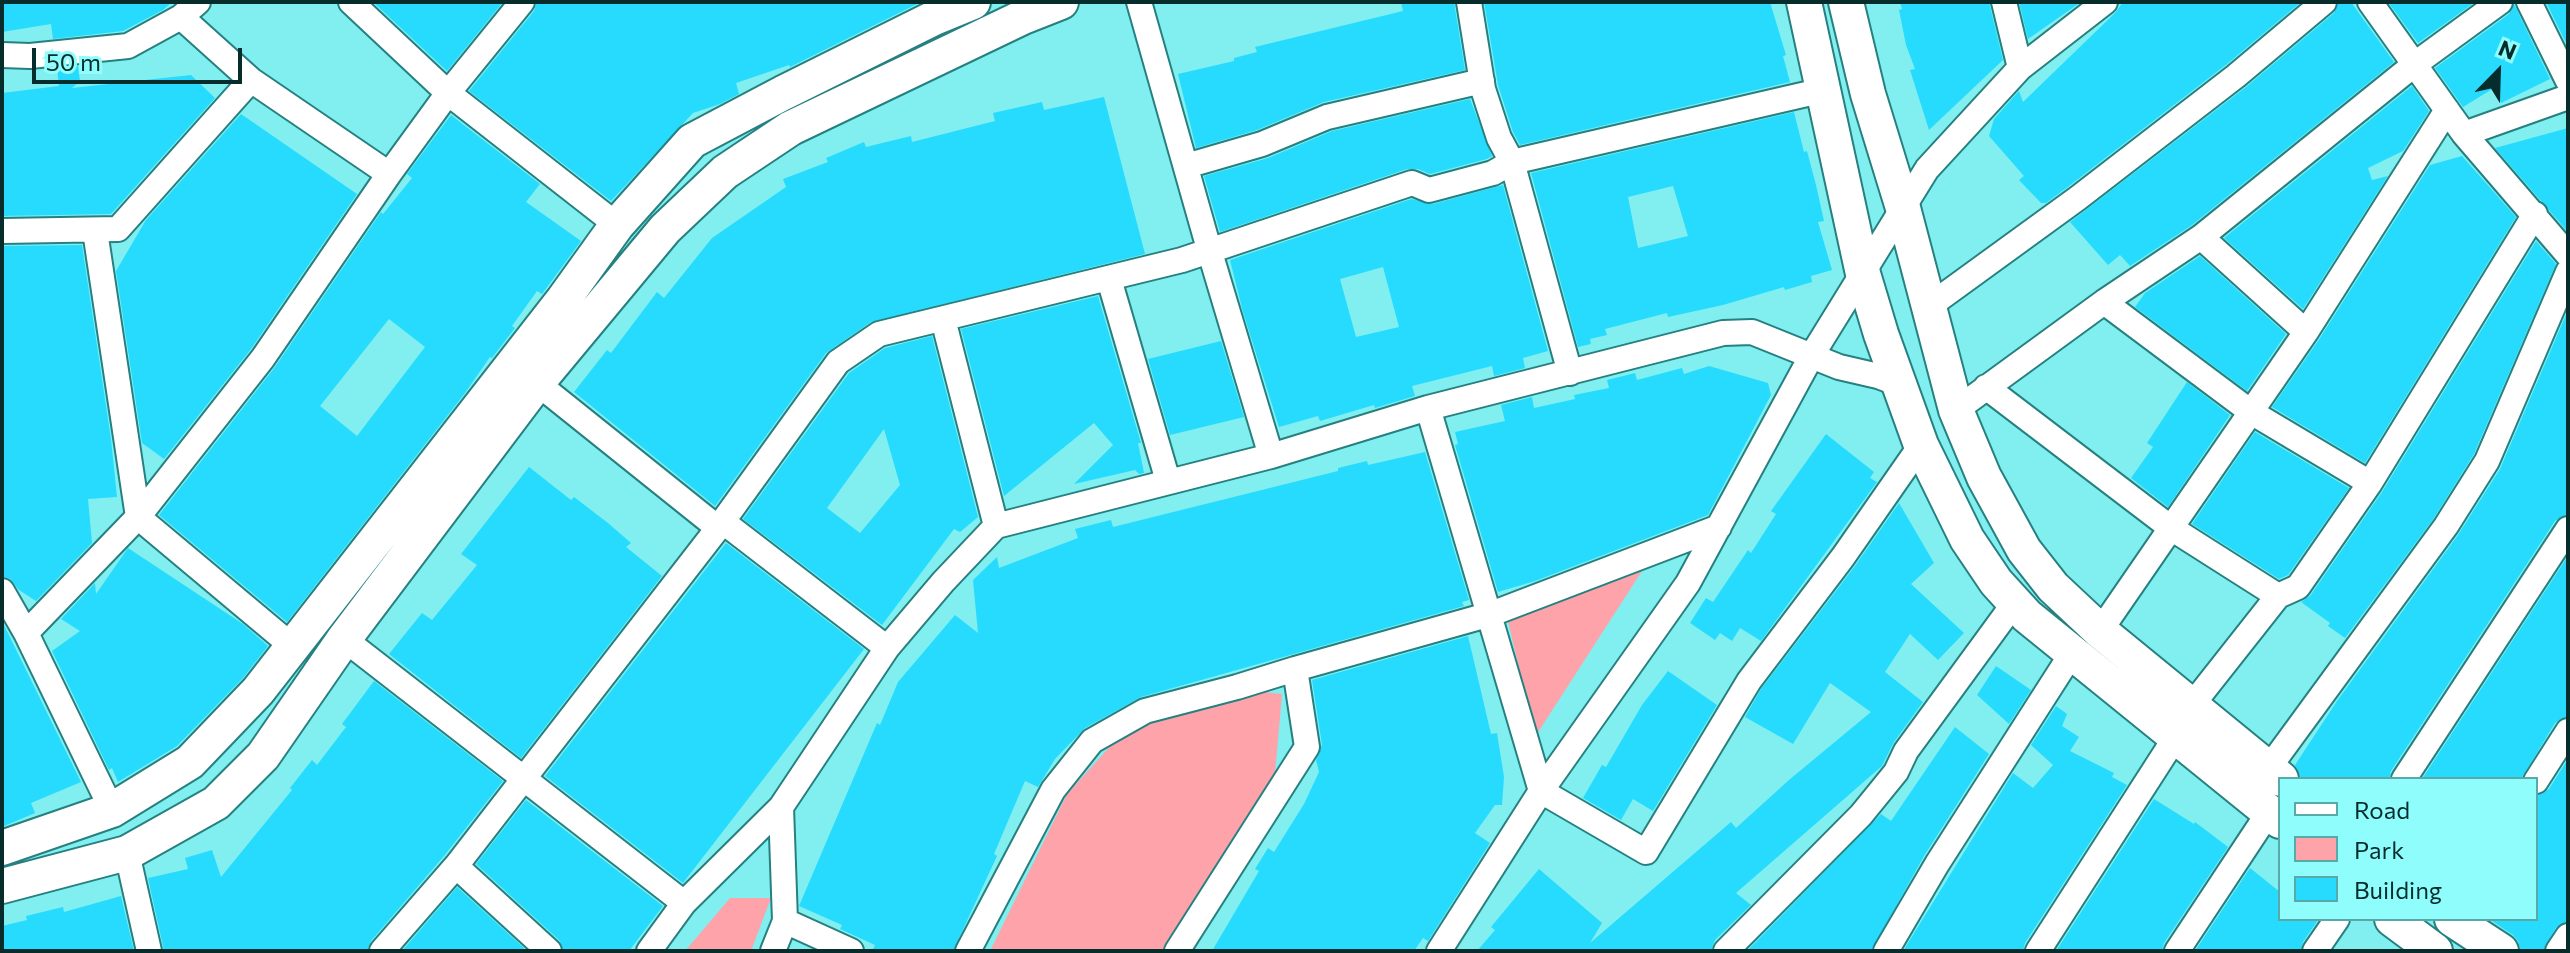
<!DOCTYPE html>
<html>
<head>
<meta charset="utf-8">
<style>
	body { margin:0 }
	#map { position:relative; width:2570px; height:953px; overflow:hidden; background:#81efef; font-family:Commissioner,sans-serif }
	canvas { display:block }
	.frame { position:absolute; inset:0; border:4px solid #062c2c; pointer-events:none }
	.legend { position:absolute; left:2278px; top:777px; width:260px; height:144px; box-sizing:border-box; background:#8efdfc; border:2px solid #58a9a9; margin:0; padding:10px 14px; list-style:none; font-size:24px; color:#062c2c }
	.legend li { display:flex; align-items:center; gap:16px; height:40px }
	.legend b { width:40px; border:2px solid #58a9a9 }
	.north { position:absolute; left:2458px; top:32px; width:80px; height:80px; -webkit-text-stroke:6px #8efdfc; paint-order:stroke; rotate:23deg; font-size:22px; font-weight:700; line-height:32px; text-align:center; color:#062c2c }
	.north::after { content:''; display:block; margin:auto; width:28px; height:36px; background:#062c2c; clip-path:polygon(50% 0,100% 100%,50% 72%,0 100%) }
	.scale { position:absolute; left:32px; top:48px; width:210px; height:36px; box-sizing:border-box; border:4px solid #062c2c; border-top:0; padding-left:10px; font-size:24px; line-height:28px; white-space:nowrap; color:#062c2c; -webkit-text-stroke:6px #8efdfc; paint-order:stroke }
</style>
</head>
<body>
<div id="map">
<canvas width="2570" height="953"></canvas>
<div class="frame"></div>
<ul class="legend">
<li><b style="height:10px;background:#fff"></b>Road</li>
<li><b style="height:22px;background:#fea3aa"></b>Park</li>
<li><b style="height:22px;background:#26dbfd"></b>Building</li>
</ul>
<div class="north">N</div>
<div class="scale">50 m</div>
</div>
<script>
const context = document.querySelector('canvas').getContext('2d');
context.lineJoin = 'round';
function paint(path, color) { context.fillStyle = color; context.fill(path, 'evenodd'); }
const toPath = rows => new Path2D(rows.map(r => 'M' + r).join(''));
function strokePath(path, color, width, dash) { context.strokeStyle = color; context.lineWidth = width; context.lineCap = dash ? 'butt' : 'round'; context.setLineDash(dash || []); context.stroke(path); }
paint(toPath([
	[1642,571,1535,737,1508,621],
	[1245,690,1282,694,1275,774,1163,951,990,951,1067,794,1123,732],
	[730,898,771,898,751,951,685,951]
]), '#fea3aa');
paint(toPath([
	[2,2,172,2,163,10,123,31,53,39,51,24,2,32],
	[373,2,503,2,447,71],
	[537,2,921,2,790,67,789,65,736,83,739,94,720,104,693,113,611,201,469,91,534,11],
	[1401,2,1454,2,1465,70,1324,102,1257,130,1196,148,1178,74,1234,61,1234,58,1257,52,1255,47,1403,11],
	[1484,2,1770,2,1786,55,1783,56,1790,82,1520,145,1513,132,1498,85],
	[1900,2,1989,2,2003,60,1929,130,1910,70,1915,69,1906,45,1899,10,1902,9],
	[2019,2,2081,2,2028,39],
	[2123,2,2301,2,2227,64,2069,186,2046,203,2041,203,2019,180,2024,176,1989,136,1994,119,2019,91,2023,102,2115,13],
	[2339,2,2351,2,2394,62,2192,225,2130,266,2120,255,2108,265,2070,222,2246,87,2334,13],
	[2388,2,2475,2,2418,43],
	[2546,2,2568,2,2568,47],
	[2514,4,2550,79,2501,103,2494,88,2463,107,2435,68,2509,14],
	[78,66,80,81,72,88,191,75,215,98,111,214,2,216,2,93,59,86,57,68],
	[2412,86,2429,111,2403,151,2368,168,2372,180,2388,176,2303,309,2224,238],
	[1104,97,1145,254,871,322,826,353,715,506,574,392,607,350,611,353,657,292,664,298,712,238,786,187,783,179,828,162,826,158,864,142,866,147,911,136,912,142,995,121,993,113,1042,102,1044,110],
	[1470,99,1492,156,1487,159,1430,174,1418,169,1407,169,1220,232,1204,176,1268,158,1332,131],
	[1794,112,1804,152,1807,151,1816,185,1824,221,1818,222,1832,270,1811,276,1812,282,1785,290,1784,287,1723,305,1668,317,1667,313,1605,329,1607,335,1590,339,1591,344,1578,347,1531,173],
	[1673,186,1688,236,1638,248,1628,197],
	[241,114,357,194,251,349,164,459,142,443,116,271,146,220],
	[451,115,540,184,526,202,581,241,542,294,537,291,512,326,515,328,492,358,490,357,465,393,287,622,159,515,275,367,381,212,383,214,412,178,407,174],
	[389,319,425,347,357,436,320,406],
	[2568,128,2568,232,2495,148],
	[2462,156,2516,217,2365,463,2272,407,2318,341,2430,165],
	[1503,185,1548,351,1523,358,1525,368,1494,376,1492,366,1412,386,1415,396,1375,408,1374,405,1320,421,1318,416,1279,427,1243,312,1230,260,1411,199,1433,204],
	[1383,267,1399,327,1356,337,1340,279],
	[2536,241,2556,264,2474,454,2434,518,2345,638,2328,626,2330,623,2301,602,2310,596,2382,492],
	[82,245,111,439,117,497,88,499,92,543,36,601,19,590,10,579,2,576,2,246],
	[2200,256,2286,334,2247,391,2135,307,2145,293],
	[1098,296,1141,443,1138,443,1144,473,1139,474,1135,470,1074,484,1113,445,1094,423,1004,496,961,329],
	[2568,310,2568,514,2555,521,2391,771,2389,779,2301,779,2295,765,2337,701,2458,535,2500,469],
	[932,336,978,517,960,532,954,529,882,625,743,519,849,373,885,348],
	[884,429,900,485,860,533,827,508],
	[1221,341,1244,417,1170,435,1148,359],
	[1709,366,1768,383,1771,395,1708,515,1535,581,1498,592,1455,445,1458,444,1455,432,1505,421,1501,405,1532,397,1534,408,1575,399,1574,395,1609,388,1607,380,1635,373,1637,380,1682,368,1684,374],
	[2187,382,2230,415,2168,507,2131,478,2153,447,2147,443],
	[2255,432,2349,488,2288,575,2279,579,2192,524],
	[1826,434,1874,472,1870,478,1877,482,1761,641,1740,628,1732,641,1720,633,1715,640,1690,623,1706,598,1713,602,1748,550,1751,553,1776,514,1771,511],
	[1425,452,1469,600,1462,602,1464,606,1141,697,1085,728,1055,759,1038,787,1025,781,994,854,997,856,953,951,872,951,875,945,840,929,842,925,799,906,877,723,880,725,898,682,955,615,978,633,973,580,997,557,999,568,1078,538,1075,529,1111,520,1113,527,1338,471,1338,468,1367,461,1368,465],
	[529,467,571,500,574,497,608,523,631,543,626,547,662,576,521,758,389,654,422,613,432,620,477,565,461,554],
	[1899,503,1934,563,1911,584,1964,633,1938,660,1910,634,1885,672,1923,702,1894,742,1882,766,1736,893,1751,905,1715,940,1711,951,1477,951,1495,930,1491,927,1539,869,1602,923,1590,943,1731,822,1736,828,1789,780,1871,712,1830,683,1793,744,1745,717,1761,689,1855,566],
	[726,543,864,649,683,883,545,776],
	[128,548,243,624,268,646,243,678,177,746,118,782,112,768,109,770,52,651,80,631,61,619,95,583,96,594],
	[2568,556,2568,716,2555,723,2521,779,2422,779],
	[2,621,81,782,31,803,35,813,2,827],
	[1468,636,1491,734,1497,733,1504,777,1502,805,1495,805,1475,833,1490,843,1428,941,1423,938,1414,951,1212,951,1259,871,1255,869,1268,848,1274,852,1304,804,1319,772,1316,760,1322,745,1312,680],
	[1996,666,2031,690,2009,724,1977,695],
	[1668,671,1717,705,1653,811,1633,799,1621,820,1583,798,1602,765,1606,767,1642,705],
	[374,681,503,781,444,856,371,941,367,951,164,951,148,878,188,869,185,858,212,850,221,877,292,790,290,788,312,760,317,765,346,727,342,724],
	[2056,706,2067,714,2062,726,2079,737,2070,751,2114,773,2112,777,2127,785,2025,943,2023,951,1903,951,2013,773,2033,788,2053,765,2031,745],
	[1955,727,1989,754,1924,856,1871,951,1747,951,1881,814,1891,821],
	[2568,759,2568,921,2556,928,2543,951,2521,951,2518,941,2513,935,2489,919,2536,919,2536,796,2549,789],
	[2154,799,2194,824,2195,822,2228,847,2164,943,2162,951,2056,951],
	[526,800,663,906,629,951,564,951,559,940,476,864],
	[2250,868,2280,892,2280,919,2318,920,2303,942,2300,951,2195,951],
	[457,887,524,948,522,951,402,951],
	[121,896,134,951,2,951,2,926,27,920,26,916,63,907,64,912]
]), '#26dbfd');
const street = toPath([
	[351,2,448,93,617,225],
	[1139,2,1209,249,1271,456],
	[1469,2,1483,89,1499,138,1512,162,1570,373],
	[2004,2,2020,68],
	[2370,2,2464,134,2568,97],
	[2529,2,2568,81],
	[181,17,251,80,389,174],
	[2,55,30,56,128,46,181,17,198,2],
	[2464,134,2568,255],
	[1186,166,1262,144,1327,117,1482,81],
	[2,231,118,229,251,80],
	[95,231,138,517,292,646],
	[2201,237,2306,332],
	[1109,279,1168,481],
	[2104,302,2251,412,2370,483],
	[1928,307,2078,198,2236,76,2324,2],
	[943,319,996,526],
	[537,383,718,528],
	[1986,387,2171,528,2278,596],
	[1428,408,1541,791,1646,852,1749,681,1843,557,1921,445],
	[1956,410,2104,302,2201,237,2415,64,2500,2],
	[722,521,887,648],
	[2,591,26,633,112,810],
	[2100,631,2306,332,2447,110],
	[26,633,138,517,263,358,389,174,448,93,522,2],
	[344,639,684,903],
	[2192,705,2278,596,2298,587,2370,483,2535,214],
	[2268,769,2446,526,2487,461,2568,272],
	[2404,779,2568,529],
	[2536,781,2568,731],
	[127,853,149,951],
	[456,866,549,951],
	[785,921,851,951],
	[382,951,456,866,718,528,838,362,879,334,1182,260,1412,183,1429,190,1493,173,1512,162,1824,90],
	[649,951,684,903,781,807,887,648,943,582,996,526,1271,456,1428,408,1723,333,1752,332,1839,367,1878,376,1899,384],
	[773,951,785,921,781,807],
	[968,951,1053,790,1092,741,1145,711,1237,687,1295,669,1491,614,1719,527],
	[1177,951,1307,747,1295,669],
	[1439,951,1541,791,1688,583,1812,355,1927,169,2020,68,2105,2],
	[1726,951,1861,815,1896,772,1906,751,2015,602],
	[1886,951,1937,864,2072,653],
	[2038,951,2175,738],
	[2177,951,2269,812],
	[2315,951,2337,919],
	[2558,951,2568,936]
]);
const secondary = toPath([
	[1804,2,1863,274,1881,334,1921,445,1967,539,1996,582,2027,616,2280,821],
	[1846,2,1868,94,1903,208,1956,410,1984,477,2024,550,2053,587,2100,631,2281,779],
	[2,848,112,810,190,762,258,691,563,300,617,225,692,141,783,93,934,18,973,2],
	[2,886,127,853,216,803,263,756,344,639,537,383,665,229,725,172,791,128,1023,17,1061,2],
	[2392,919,2435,951],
	[2452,919,2501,951]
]);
strokePath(street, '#278080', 28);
strokePath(secondary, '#278080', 38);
strokePath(street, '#fff', 24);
strokePath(secondary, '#fff', 34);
</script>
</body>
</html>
